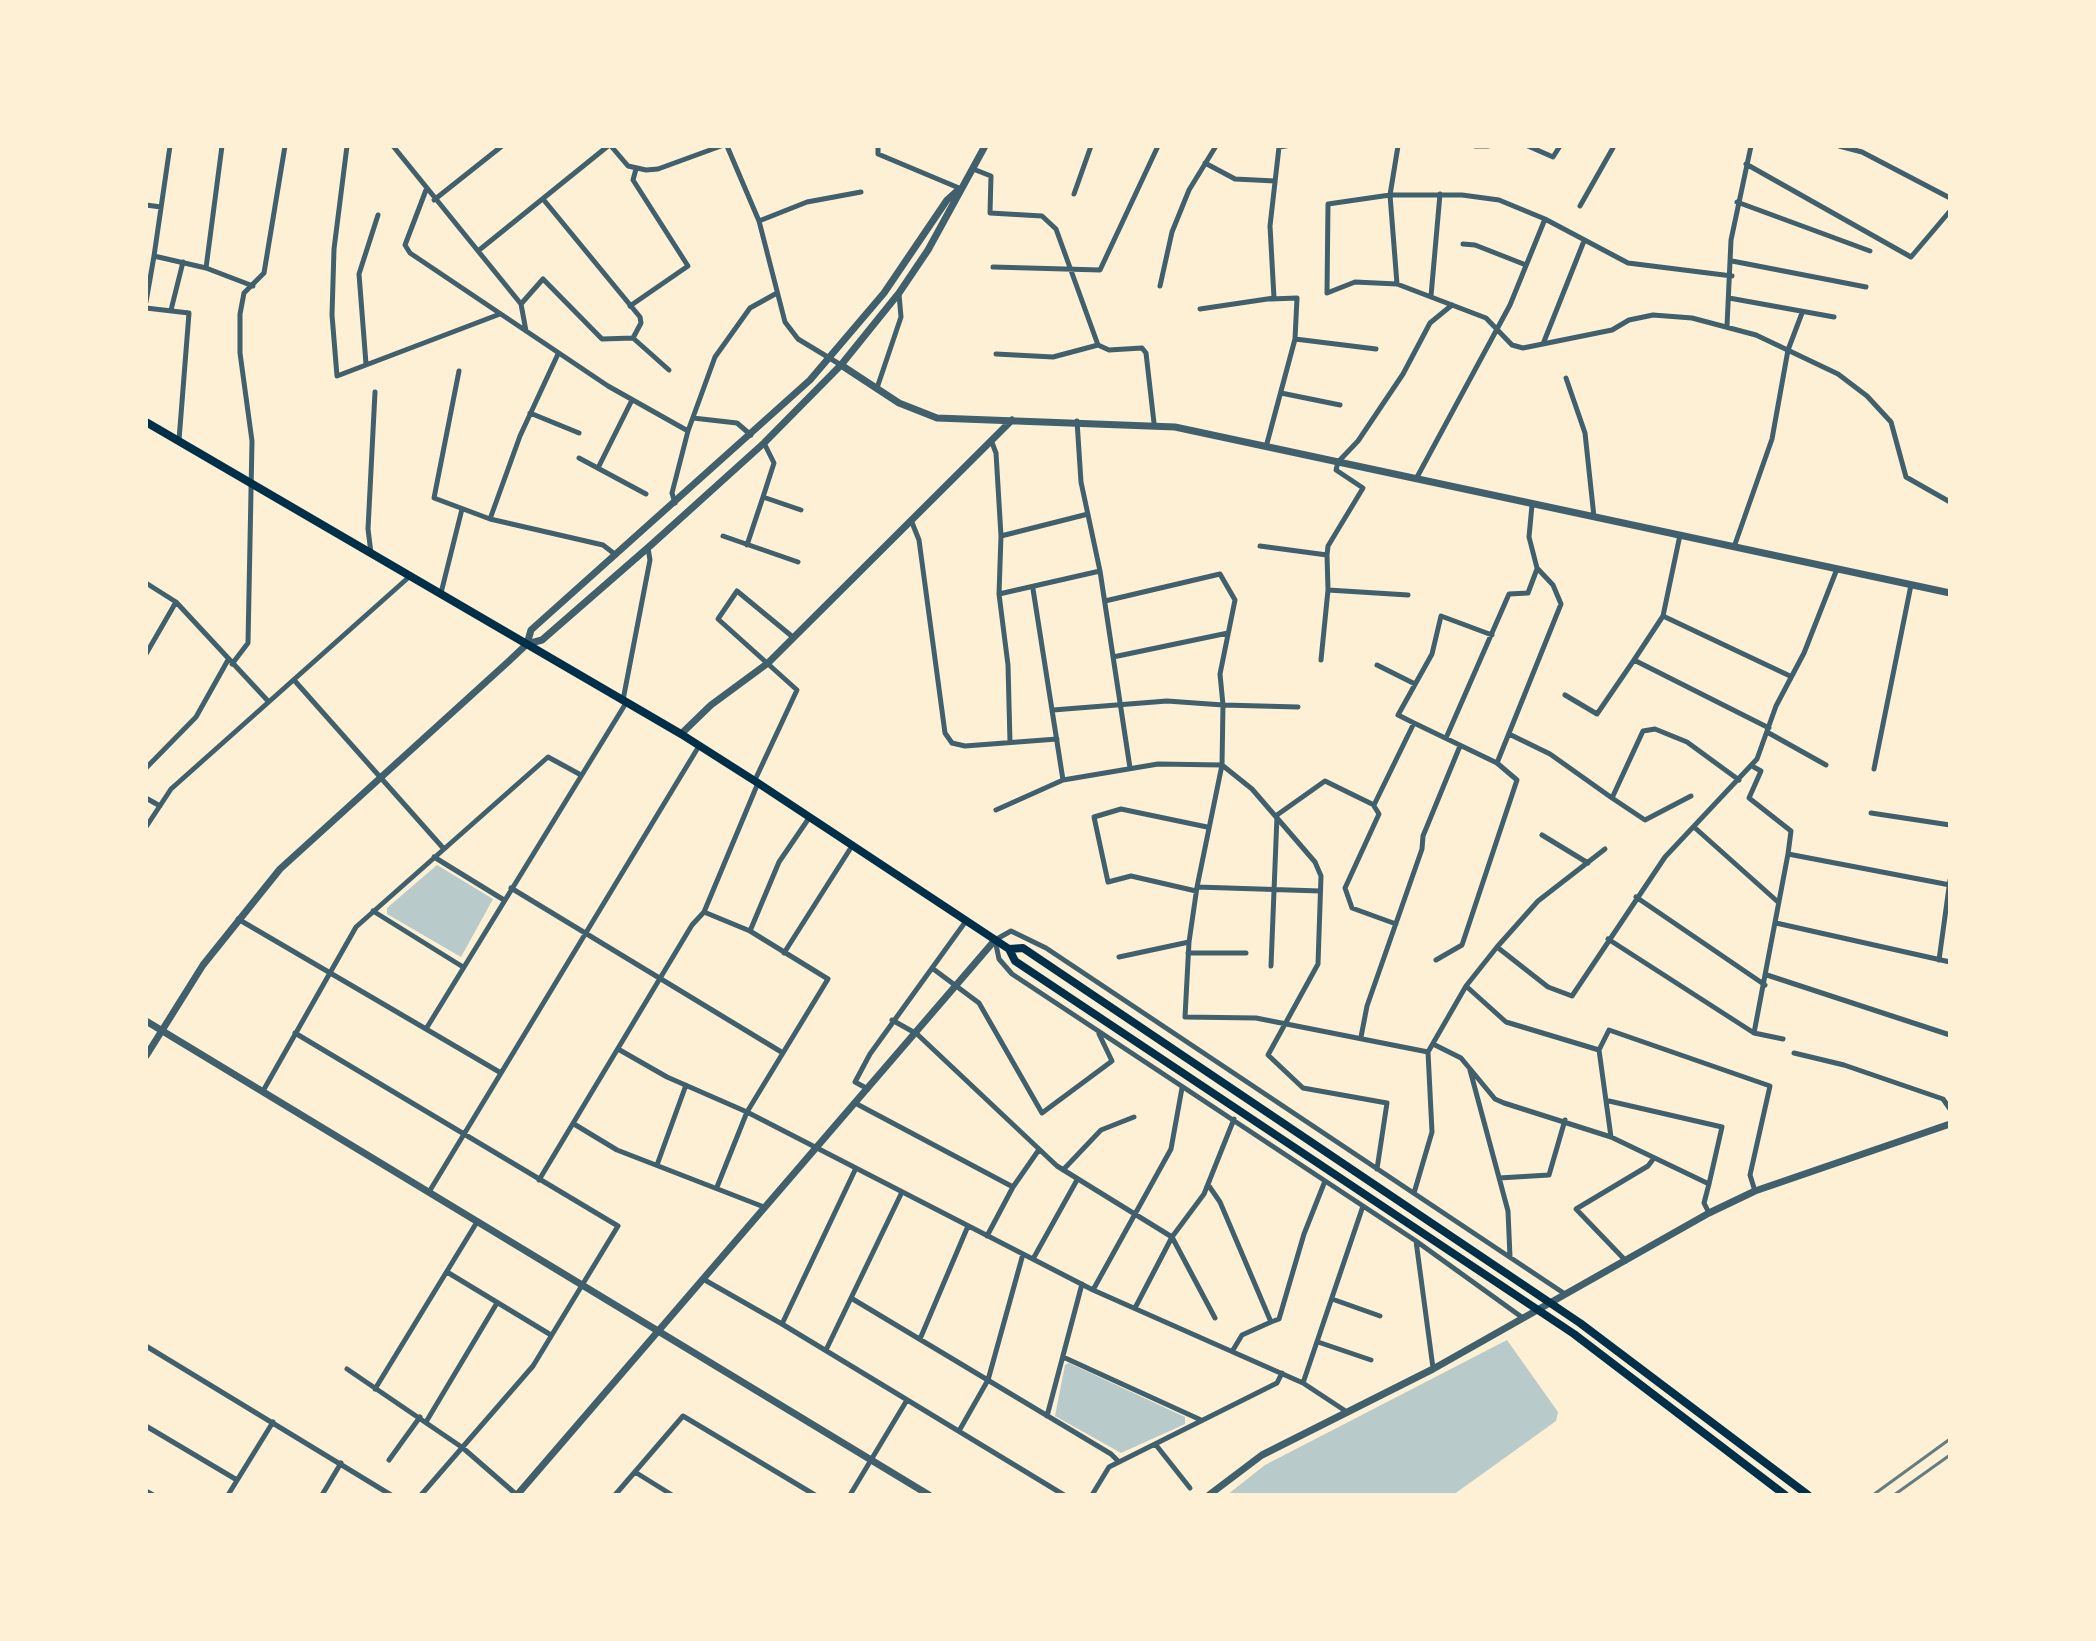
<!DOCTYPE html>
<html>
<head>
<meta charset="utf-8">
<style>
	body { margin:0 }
	#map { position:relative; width:2096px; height:1641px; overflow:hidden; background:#fdf0d5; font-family:"Titillium Web",sans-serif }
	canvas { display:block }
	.frame { position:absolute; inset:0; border:148px solid #fdf0d5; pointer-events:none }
</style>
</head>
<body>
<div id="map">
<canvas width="2096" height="1641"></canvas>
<div class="frame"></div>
</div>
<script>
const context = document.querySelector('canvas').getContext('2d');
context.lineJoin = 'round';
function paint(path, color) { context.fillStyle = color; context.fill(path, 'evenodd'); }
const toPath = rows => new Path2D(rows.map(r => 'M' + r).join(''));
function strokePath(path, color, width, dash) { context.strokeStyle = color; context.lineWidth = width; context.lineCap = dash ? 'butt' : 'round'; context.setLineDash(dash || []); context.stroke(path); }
paint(toPath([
	[437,865,493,899,461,957,387,914,387,908],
	[1507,1340,1558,1412,1556,1421,1453,1495,1227,1495,1265,1465],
	[1069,1363,1185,1417,1185,1424,1121,1453,1055,1416,1065,1365]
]), '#b9caca');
strokePath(toPath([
	[170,146,154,256,206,268,253,286],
	[347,146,334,249,332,315,337,376,500,314],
	[393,146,521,304,526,331],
	[611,146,628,166,646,170,658,169,721,146],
	[727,146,759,221,785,322,798,339,841,365],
	[878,146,878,154,959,188],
	[1475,146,1488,146],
	[1528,146,1553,157,1560,146],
	[1839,146,1862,152,1950,198],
	[1205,163,1235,179,1275,181],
	[1746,164,1911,257,1950,211],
	[973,169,991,176,990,213,1042,216,1056,229,1098,345],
	[426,190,405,245,410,253,608,386,688,431],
	[1074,194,1091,146],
	[543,199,640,317,641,323,633,338],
	[434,200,502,146],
	[1737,202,1870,251],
	[146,205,161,207],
	[1580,206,1614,146],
	[759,221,807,202,861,192],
	[1463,244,1475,245,1526,265],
	[478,251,608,146],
	[1732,261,1866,287],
	[993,267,1100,270,1158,146],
	[206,268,222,146],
	[1732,276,1628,263,1545,219,1499,200,1462,195,1390,195,1328,204,1327,293,1355,282,1397,284,1486,318,1512,345,1523,348,1612,330,1629,320,1653,315,1692,318,1756,335,1838,374,1867,396,1891,422,1906,477,1950,502],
	[1397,284,1390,195,1398,146],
	[1160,286,1172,232,1189,190,1216,146],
	[1431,296,1440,194],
	[1729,298,1834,317],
	[146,302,154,256],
	[521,304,543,279,602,339,633,338,669,370],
	[630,306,688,266,633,180,636,169],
	[146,308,189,313,179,440],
	[1200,309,1274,298,1270,226,1279,147,1286,146],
	[171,310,183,262],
	[1727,326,1731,240,1751,146],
	[1295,339,1376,349],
	[1543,344,1584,241],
	[996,354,1053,357,1098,345,1109,350,1142,348,1146,353,1154,423],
	[366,364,359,274,378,215],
	[459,371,434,498,490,519,603,545,616,555],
	[1566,378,1585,433,1594,517],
	[877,388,901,317,899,294],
	[1281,393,1340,405],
	[530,413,579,433],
	[693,418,737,423,751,435],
	[1077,421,1081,482,1100,571,1130,768],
	[991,440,996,453,1001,536,999,594,1008,665,1010,742],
	[1266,447,1295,339,1297,298,1271,299],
	[579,458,646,494],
	[599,466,632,400],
	[1416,479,1510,305,1545,219],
	[763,497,774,463,764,443],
	[675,503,672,493,688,431,715,357,750,308,777,293],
	[490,519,520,436,558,354],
	[911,520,919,540,945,733,952,743,965,746,1057,739],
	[1680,535,1663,616,1634,660,1769,728],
	[723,536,798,562],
	[1001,536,1088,514],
	[747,545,763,497,801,510],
	[1260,546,1327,555,1328,590,1321,660],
	[1734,547,1772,439,1788,350,1802,313],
	[371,553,368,529,375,392],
	[1327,555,1328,546,1363,488,1336,470,1338,462,1358,441,1403,374,1430,323,1452,305],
	[146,583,176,602,268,701],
	[1033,589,1063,780],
	[1328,590,1408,595],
	[441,593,462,509],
	[999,594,1100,571],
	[1105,601,1220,574,1235,600,1220,674,1223,705,1298,707],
	[1663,616,1790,676],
	[146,654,176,602],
	[1113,657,1228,633],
	[232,664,248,643,252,441,240,353,240,314,244,293,264,273,285,146],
	[1377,665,1415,684],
	[294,680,444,849],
	[1565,695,1597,714,1634,660],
	[623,700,650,560,648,548],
	[1053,710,1167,701,1223,705,1222,765,1197,887,1189,942,1185,1017,1256,1018,1428,1052],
	[1414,723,1398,715,1432,654,1441,616,1492,635],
	[1767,732,1826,765],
	[1509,734,1550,754,1612,798,1643,731,1655,729,1687,742,1739,780],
	[1446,738,1509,594,1528,593,1537,569],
	[1752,766,1761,771,1749,798,1791,831,1788,854],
	[146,768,196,717,228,660],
	[1874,769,1911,585],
	[755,780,797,690,718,619,737,591,794,638],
	[146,798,160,806],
	[1612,798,1645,820,1691,796],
	[1374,806,1379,814,1345,888,1352,908,1396,924],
	[996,810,1063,780,1158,764,1222,765,1252,789,1315,862,1321,876,1318,964,1268,1055,1303,1088,1387,1103,1377,1169],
	[1871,813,1950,825],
	[1277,815,1325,781,1374,805,1414,723,1497,763,1561,604,1553,585,1537,568,1529,537,1532,505],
	[146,827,171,789,409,577],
	[1694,827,1778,902],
	[1542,835,1588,863],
	[434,857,504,900],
	[1197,887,1320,891],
	[511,888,783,1053],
	[1196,891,1131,876,1108,882,1094,817,1121,809,1207,827],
	[1636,897,1765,985],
	[373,911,463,967],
	[704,912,750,931,828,979,747,1112,717,1187],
	[238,919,426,1029,626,703],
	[1776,923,1950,962],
	[750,931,779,862,809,818],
	[1608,939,1754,1033,1783,1039],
	[1497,947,1538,901,1605,849],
	[784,953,852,846],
	[1188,953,1246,953],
	[1119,957,1189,942],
	[1436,960,1462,945,1517,780,1497,763],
	[1939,960,1950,880],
	[1271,966,1277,816],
	[932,968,979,1003,1042,1113,1112,1061,1099,1034],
	[1767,975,1950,1035],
	[1466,986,1506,1022,1599,1050],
	[892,1020,917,1034,1057,1166,1172,1237,1215,1318],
	[426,1029,501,1073],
	[295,1033,618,1226,533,1366,421,1495],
	[1754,1033,1788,854,1950,885],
	[1361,1037,1367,1006,1422,849,1423,836,1460,746],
	[1435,1045,1461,1058,1495,1099,1504,1103,1611,1137,1709,1184,1704,1203,1709,1213],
	[618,1049,667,1077,747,1112,1093,1290,1303,1383,1347,1412],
	[1794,1053,1844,1065,1943,1099,1950,1109],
	[1470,1070,1508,1211,1510,1257],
	[868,1089,855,1082,870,1054,966,921],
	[263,1091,356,927,548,757,581,775],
	[1609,1101,1722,1127,1709,1184],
	[855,1103,1013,1187],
	[574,1124,617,1150,764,1207],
	[1611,1137,1599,1050,1609,1030,1770,1086,1750,1175,1755,1191],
	[657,1165,686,1085],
	[856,1168,782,1324,1064,1495],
	[1063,1170,1101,1130,1134,1117],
	[1499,1178,1549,1175,1565,1120],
	[539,1180,692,925,704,912,758,783],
	[1209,1186,1220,1202,1271,1322,1242,1335,1233,1350],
	[429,1192,699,746],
	[1414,1193,1432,1132,1428,1052,1466,986,1497,947,1548,987,1572,996,1665,857,1757,759,1776,706,1804,653,1837,569],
	[987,1236,1013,1187,1038,1151],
	[1416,1241,1433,1368],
	[1033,1259,1077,1180],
	[1626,1261,1576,1209,1648,1166,1654,1158],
	[447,1272,551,1335],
	[703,1279,782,1324],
	[1093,1290,1171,1149,1182,1088],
	[851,1298,1111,1454,1119,1462],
	[1332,1299,1380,1316],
	[1135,1308,1172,1237,1204,1194,1234,1119],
	[1523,1318,1416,1241,1012,974,999,959,995,940,1011,931,1046,948,1565,1294],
	[1271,1322,1279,1319,1304,1234,1325,1181],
	[920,1339,968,1226],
	[1318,1342,1371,1360],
	[146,1346,391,1495],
	[826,1350,902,1192],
	[1063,1357,1201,1420],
	[347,1369,463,1448,517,1495],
	[1303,1383,1363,1206],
	[375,1389,477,1222],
	[1047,1416,1082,1284],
	[426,1422,497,1303],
	[146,1426,237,1480],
	[959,1431,988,1380,1023,1254],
	[1156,1445,1190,1488],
	[389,1460,420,1417],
	[635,1472,672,1495],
	[146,1491,153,1495],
	[228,1495,273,1422],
	[322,1495,341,1463],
	[615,1495,683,1416,815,1495],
	[850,1495,907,1400],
	[1092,1495,1109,1467,1277,1383,1282,1373]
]), '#3f606c', 5);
strokePath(toPath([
	[841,365,899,403,937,418,1175,427,1950,593],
	[527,644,542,640,651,545,764,443,841,365,899,293,928,250,985,146],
	[681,734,711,705,768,663,1012,420],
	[146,1021,929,1495],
	[146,1056,203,965,280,869,509,661,527,644,531,630,810,380,884,293,947,200,957,191],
	[517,1495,995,940],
	[1209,1495,1262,1455,1433,1369,1709,1213,1755,1191,1950,1124]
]), '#3f606c', 7);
strokePath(toPath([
	[146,422,681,734,758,783,1009,949,1015,961,1574,1334,1785,1495],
	[1009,949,1023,948,1580,1323,1808,1495]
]), '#003049', 8);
strokePath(toPath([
	[1873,1495,1950,1439],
	[1894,1495,1950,1455]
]), '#657d81', 3);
</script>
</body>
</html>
